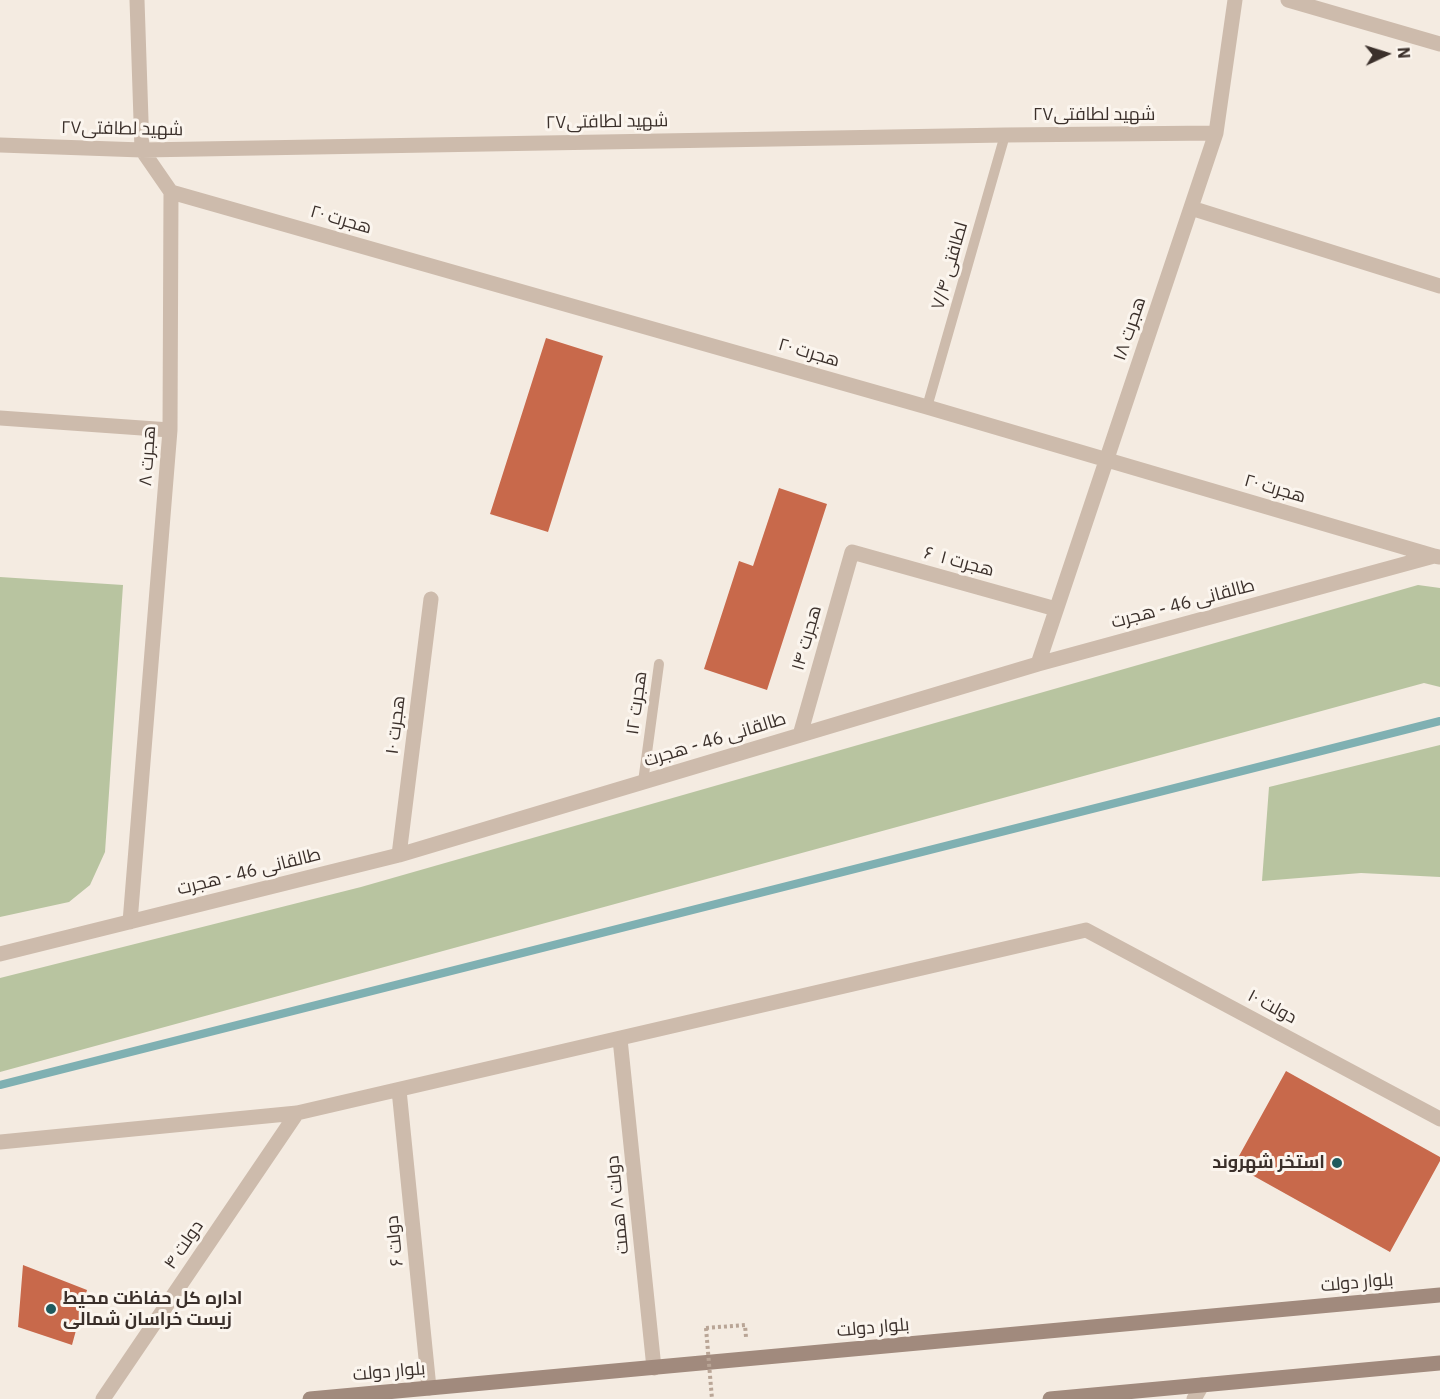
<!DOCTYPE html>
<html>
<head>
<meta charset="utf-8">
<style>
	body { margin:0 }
	#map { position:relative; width:1440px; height:1399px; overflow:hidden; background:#f4ebe1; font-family:"IBM Plex Sans",sans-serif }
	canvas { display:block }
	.north { position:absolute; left:1356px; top:24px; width:60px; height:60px; -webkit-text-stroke:4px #fbf5ee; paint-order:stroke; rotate:86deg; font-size:16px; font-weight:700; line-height:24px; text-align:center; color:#3b302b }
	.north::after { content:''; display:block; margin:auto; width:21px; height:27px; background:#3b302b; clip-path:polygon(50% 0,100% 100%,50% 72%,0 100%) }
</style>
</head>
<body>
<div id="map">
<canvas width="1440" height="1399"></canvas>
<div class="north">N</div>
</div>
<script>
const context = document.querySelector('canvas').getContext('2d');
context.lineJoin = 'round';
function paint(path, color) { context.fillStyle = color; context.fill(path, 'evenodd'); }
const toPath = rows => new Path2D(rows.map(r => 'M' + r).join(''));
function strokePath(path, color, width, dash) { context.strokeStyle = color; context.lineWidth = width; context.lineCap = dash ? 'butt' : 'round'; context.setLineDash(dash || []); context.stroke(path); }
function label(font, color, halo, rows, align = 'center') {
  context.font = font + ' "IBM Plex Sans",Cairo,sans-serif'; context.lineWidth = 6; context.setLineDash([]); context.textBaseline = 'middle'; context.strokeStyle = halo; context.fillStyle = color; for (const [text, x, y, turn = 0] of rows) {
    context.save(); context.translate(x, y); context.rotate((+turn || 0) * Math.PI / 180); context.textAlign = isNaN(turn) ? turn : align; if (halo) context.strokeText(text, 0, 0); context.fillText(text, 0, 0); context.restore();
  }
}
paint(toPath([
	[0,577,123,585,105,852,90,885,69,902,0,917],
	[1418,585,1440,588,1440,687,1424,683,0,1072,0,978,361,887],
	[1440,745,1440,877,1361,873,1262,881,1269,787]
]), '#b8c4a0');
strokePath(toPath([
	[0,1085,1440,721]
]), '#7fb0b2', 8);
paint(toPath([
	[546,338,603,356,548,532,490,514],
	[779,488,827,504,767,690,704,669,739,561,753,566],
	[1286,1071,1440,1157,1440,1161,1390,1252,1234,1165],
	[23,1265,87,1290,72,1345,18,1327]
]), '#c8694b');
strokePath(toPath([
	[706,1328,745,1325,746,1337]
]), '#b9a596', 4, [3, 3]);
strokePath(toPath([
	[927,407,1005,135],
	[643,782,659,664]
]), '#cdbbac', 10);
strokePath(toPath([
	[1288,0,1440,44],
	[0,145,142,150,1005,135,1216,133],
	[171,192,927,407,1434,556],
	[1191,208,1440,286],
	[0,418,170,430],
	[1038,664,1216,133,1235,0],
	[800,735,852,552,1056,609],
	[399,855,431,599],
	[130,922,170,430,171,192,142,150,137,0],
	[0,954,399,855,1038,664,1434,556,1440,557],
	[620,1039,654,1368],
	[399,1090,429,1388],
	[0,1142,297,1113,1086,930,1440,1119],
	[103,1399,297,1113],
	[1194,1399,1202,1385]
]), '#cdbbac', 15);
strokePath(toPath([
	[310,1399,1440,1295],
	[1050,1399,1440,1363]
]), '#a18a7d', 15);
strokePath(toPath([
	[706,1328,712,1399]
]), '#b9a596', 4, [3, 3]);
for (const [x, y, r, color] of [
	[1337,1163,6,"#1f5a5e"],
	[51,1309,6,"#1f5a5e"]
]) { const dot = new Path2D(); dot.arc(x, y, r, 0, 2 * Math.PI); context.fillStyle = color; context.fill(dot); strokePath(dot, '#fbf5ee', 2); }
label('18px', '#3b302b', '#fbf5ee', [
	["شهید لطافتی۲۷",1094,115],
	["شهید لطافتی۲۷",607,122,-1],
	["شهید لطافتی۲۷",122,129,1],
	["هجرت ۲۰",341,220,16],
	["لطافتی ۷/۴",950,266,-74],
	["هجرت ۱۸",1130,329,-71],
	["هجرت ۲۰",809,353,16],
	["هجرت ۸",148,456,-86],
	["هجرت ۲۰",1275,489,16],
	["هجرت ۱ ‍ ۶",959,562,15],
	["طالقانی 46 - هجرت",1183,604,-15],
	["هجرت ۱۴",807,638,-74],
	["هجرت ۱۲",637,703,-82],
	["هجرت ۱۰",396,725,-83],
	["طالقانی 46 - هجرت",715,740,-17],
	["طالقانی 46 - هجرت",249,872,-14],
	["دولت ۱۰",1272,1007,28],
	["دولت ۸ همت",618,1205,-96],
	["دولت ۶",395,1241,-96],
	["دولت ۴",184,1245,-56],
	["بلوار دولت",1357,1283,-5],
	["بلوار دولت",873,1328,-5],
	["بلوار دولت",389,1372,-5]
]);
label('bold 18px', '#3b302b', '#fbf5ee', [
	["استخر شهروند",1325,1163],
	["اداره کل حفاظت محیط",63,1299,"left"],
	["زیست خراسان شمالی",63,1320,"left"]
], 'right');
</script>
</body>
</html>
